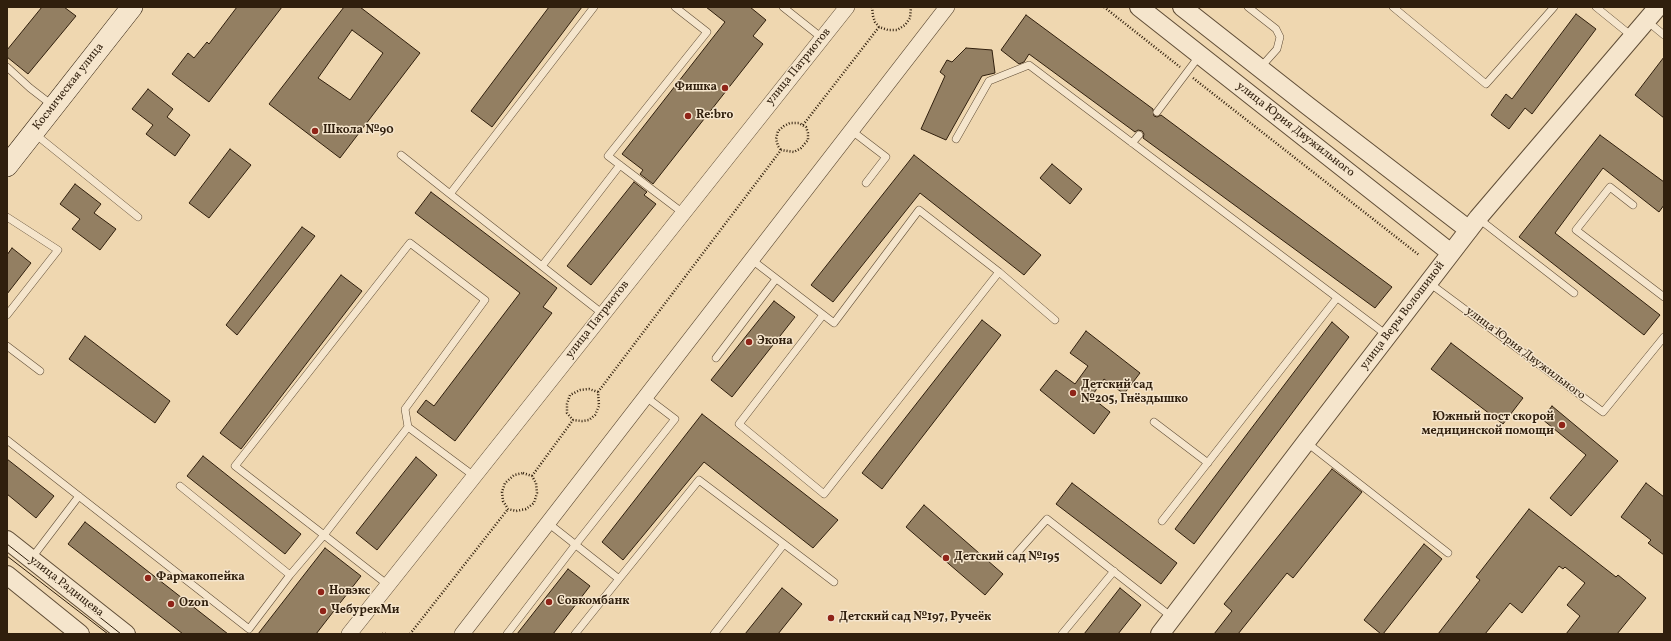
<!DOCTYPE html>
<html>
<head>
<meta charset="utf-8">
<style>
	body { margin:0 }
	#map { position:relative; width:1671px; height:641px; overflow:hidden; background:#efd7b0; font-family:Vollkorn,serif }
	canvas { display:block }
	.frame { position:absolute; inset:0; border:8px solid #301f0d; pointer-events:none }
</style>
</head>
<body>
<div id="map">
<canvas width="1671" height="641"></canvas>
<div class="frame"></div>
</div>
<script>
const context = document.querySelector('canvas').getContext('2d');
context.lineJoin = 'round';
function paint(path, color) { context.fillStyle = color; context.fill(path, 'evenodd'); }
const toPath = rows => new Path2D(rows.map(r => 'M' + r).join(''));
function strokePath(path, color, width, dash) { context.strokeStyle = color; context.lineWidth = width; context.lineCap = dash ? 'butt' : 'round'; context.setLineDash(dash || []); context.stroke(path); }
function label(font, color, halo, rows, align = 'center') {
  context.font = font + ' Vollkorn,serif'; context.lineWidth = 3; context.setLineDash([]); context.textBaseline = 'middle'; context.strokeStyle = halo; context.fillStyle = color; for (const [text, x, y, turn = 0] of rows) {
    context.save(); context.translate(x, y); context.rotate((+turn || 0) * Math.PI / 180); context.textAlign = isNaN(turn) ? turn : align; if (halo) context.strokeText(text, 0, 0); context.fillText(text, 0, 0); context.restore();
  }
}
const building = toPath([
	[42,7,64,7,76,16,28,74,7,57,7,50,42,7],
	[237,7,282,7,209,102,172,74,188,53,194,58,207,42,209,44,237,7],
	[344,7,360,7,420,53,340,158,269,104,344,7],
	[352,30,383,53,350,100,318,78,352,30],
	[549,7,582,7,492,127,471,111,549,7],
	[706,7,750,7,766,20,753,36,763,44,653,184,640,174,643,170,622,154,725,22,706,7],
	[1576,14,1596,29,1532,114,1525,108,1509,129,1491,115,1506,94,1512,99,1576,14],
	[1026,15,1153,109,1154,116,1157,117,1161,115,1392,287,1375,308,1143,138,1144,134,1142,131,1138,130,1135,132,1029,54,1024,62,1019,64,1001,50,1026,15],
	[966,48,992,50,995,73,982,76,946,140,921,129,945,76,940,72,947,60,952,62,966,48],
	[1664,57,1664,118,1635,95,1664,57],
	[148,89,173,109,167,117,190,135,175,156,146,134,153,125,132,109,148,89],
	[1600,135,1664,182,1664,205,1659,212,1603,168,1555,233,1660,315,1644,335,1519,237,1600,135],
	[230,149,251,165,209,218,189,203,230,149],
	[914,155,1041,255,1024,275,920,193,833,302,811,285,914,155],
	[1052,164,1082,189,1070,204,1040,178,1052,164],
	[634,182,647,192,644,195,656,204,591,285,567,266,634,182],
	[75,184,101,204,94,213,116,229,100,250,72,229,80,219,60,204,75,184],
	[431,192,557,288,543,307,552,313,455,441,417,412,426,400,434,406,520,293,415,213,431,192],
	[302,227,315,236,237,335,226,325,302,227],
	[12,248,31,263,7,294,7,255,12,248],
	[341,275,362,291,241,449,220,433,341,275],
	[774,301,795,317,732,397,711,380,774,301],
	[982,320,1001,335,882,489,862,473,982,320],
	[1332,322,1349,337,1194,544,1175,529,1332,322],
	[1086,331,1140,373,1124,394,1104,379,1091,397,1110,412,1094,434,1040,390,1056,370,1075,384,1088,366,1070,353,1086,331],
	[85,336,170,401,155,423,69,359,85,336],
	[1451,343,1523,398,1503,424,1431,369,1451,343],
	[1552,406,1618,461,1571,516,1550,498,1586,455,1542,419,1552,406],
	[702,414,838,520,813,548,704,462,623,560,602,542,702,414],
	[203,456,301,534,285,554,187,476,203,456],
	[416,457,437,475,377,550,356,533,416,457],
	[7,459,54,496,36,518,7,494,7,459],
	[1332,469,1362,492,1293,578,1287,573,1238,634,1214,634,1232,611,1224,604,1332,469],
	[1072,483,1177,563,1161,584,1056,504,1072,483],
	[1646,483,1664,497,1664,555,1648,543,1651,540,1621,517,1646,483],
	[924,505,1003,574,985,595,906,527,924,505],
	[1529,509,1616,577,1618,575,1646,598,1617,634,1566,634,1580,616,1567,605,1585,583,1565,567,1563,569,1559,566,1522,613,1510,603,1485,634,1438,634,1480,580,1476,577,1529,509],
	[85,522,228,634,183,634,68,544,85,522],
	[1424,544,1442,559,1383,634,1381,634,1364,620,1424,544],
	[325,548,361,576,316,634,258,634,325,548],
	[568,569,590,586,553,634,517,634,568,569],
	[782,588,802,604,778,634,745,634,782,588],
	[1120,588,1141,605,1118,634,1084,634,1120,588]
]);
paint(building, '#937f62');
strokePath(building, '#301f0d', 1);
const service = toPath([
	[594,7,450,194,603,314],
	[675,7,707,32,608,156,683,213],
	[783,7,822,38],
	[1248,7,1276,29,1280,37,1277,49,1260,68],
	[1393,7,1486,84,1554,7],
	[1596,7,1633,37],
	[1647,21,1664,35],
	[7,67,30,88,52,105],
	[1157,112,1200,55],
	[852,131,886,157,866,183],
	[35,134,138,217],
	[956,139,989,81,1029,65,1388,336],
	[1132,143,1139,135],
	[401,155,450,194],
	[1633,205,1610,187,1576,230,1664,297],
	[7,217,58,250,7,315],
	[1479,219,1574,293],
	[752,260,834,323,919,210,999,272,824,494,739,424,823,315],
	[542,266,620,165],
	[999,272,1055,320],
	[1428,282,1603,412,1664,337],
	[7,346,40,371],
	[716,358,776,279],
	[1154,422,1208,463],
	[408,427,474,476],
	[7,440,249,629,290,575,324,535,408,427,405,409,485,300,410,243,235,466,324,535,388,585],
	[1306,442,1448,553],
	[180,486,290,575],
	[1162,521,1337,298],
	[548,523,619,579,699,480,784,544,714,634],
	[784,544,834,582],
	[1017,553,1047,519,1173,618],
	[31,559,79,496],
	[507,634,576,544,675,419,646,397],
	[575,634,619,579],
	[1062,634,1114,571]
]);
const minor = toPath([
	[349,634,847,7],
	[462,634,947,7]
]);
const tertiary = toPath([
	[1139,7,1451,253],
	[1182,7,1308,106,1469,230],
	[7,540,126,634],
	[7,575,80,634],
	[1160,634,1306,442,1478,218,1658,7]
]);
const secondary = toPath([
	[7,166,132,7]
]);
strokePath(service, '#604d36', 8);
strokePath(minor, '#604d36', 16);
strokePath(tertiary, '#604d36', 20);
strokePath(secondary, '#301f0d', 22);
strokePath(toPath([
	[872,7,873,16,875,22,879,27,888,30,897,30,905,25,910,18,911,7],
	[1104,7,1180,67],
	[1193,78,1419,255],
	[803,125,879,27],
	[598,392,781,150,794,152,801,148,808,140,808,133,806,127,799,123,790,123,784,126,778,131,776,139,778,146,781,150],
	[523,473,532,476,536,483,537,493,534,503,526,509,516,511,508,509,503,501,502,492,505,483,514,475,523,473],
	[532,476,573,420,582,421,589,420,595,415,599,406,598,392,589,389,580,390,570,395,567,404,567,413,573,420],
	[382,634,388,634],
	[410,634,508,509]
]), '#301f0d', 2.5, [1, 2]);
strokePath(service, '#f5e5cc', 7);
strokePath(minor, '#f5e5cc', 15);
strokePath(tertiary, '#f5e5cc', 18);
strokePath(secondary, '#f5e5cc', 21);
strokePath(toPath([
	[7,544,121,634],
	[7,556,108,634]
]), '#301f0d', 1);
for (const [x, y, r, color] of [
	[725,88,4,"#8f2418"],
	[688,116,4,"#8f2418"],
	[315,131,4,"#8f2418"],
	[749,342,4,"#8f2418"],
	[1073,393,4,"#8f2418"],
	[1562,425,4,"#8f2418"],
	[946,558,4,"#8f2418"],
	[148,578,4,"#8f2418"],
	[321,592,4,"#8f2418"],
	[549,602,4,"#8f2418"],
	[171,604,4,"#8f2418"],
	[323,611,4,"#8f2418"],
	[831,618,4,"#8f2418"]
]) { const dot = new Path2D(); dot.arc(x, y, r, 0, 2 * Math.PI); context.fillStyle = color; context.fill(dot); strokePath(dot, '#f5e5cc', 1.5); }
label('12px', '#301f0d', '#f5e5cc', [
	["улица Патриотов",799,67,-51],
	["Космическая улица",69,87,-52],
	["улица Юрия Двужильного",1295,130,38],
	["улица Веры Волошиной",1403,316,-53],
	["улица Патриотов",598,320,-52],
	["улица Юрия Двужильного",1525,354,37],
	["улица Радищева",66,587,38]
]);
label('bold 12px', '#301f0d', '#f5e5cc', [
	["Фишка",717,88,"right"],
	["Re:bro",696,116],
	["Школа №90",323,131],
	["Экона",757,342],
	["Детский сад",1081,386],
	["№205, Гнёздышко",1081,400],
	["Южный пост скорой",1554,418,"right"],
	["медицинской помощи",1554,432,"right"],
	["Детский сад №195",954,558],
	["Фармакопейка",156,578],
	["Новэкс",329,592],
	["Совкомбанк",557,602],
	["Ozon",179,604],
	["ЧебурекМи",331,611],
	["Детский сад №197, Ручеёк",839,618]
], 'left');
</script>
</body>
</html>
